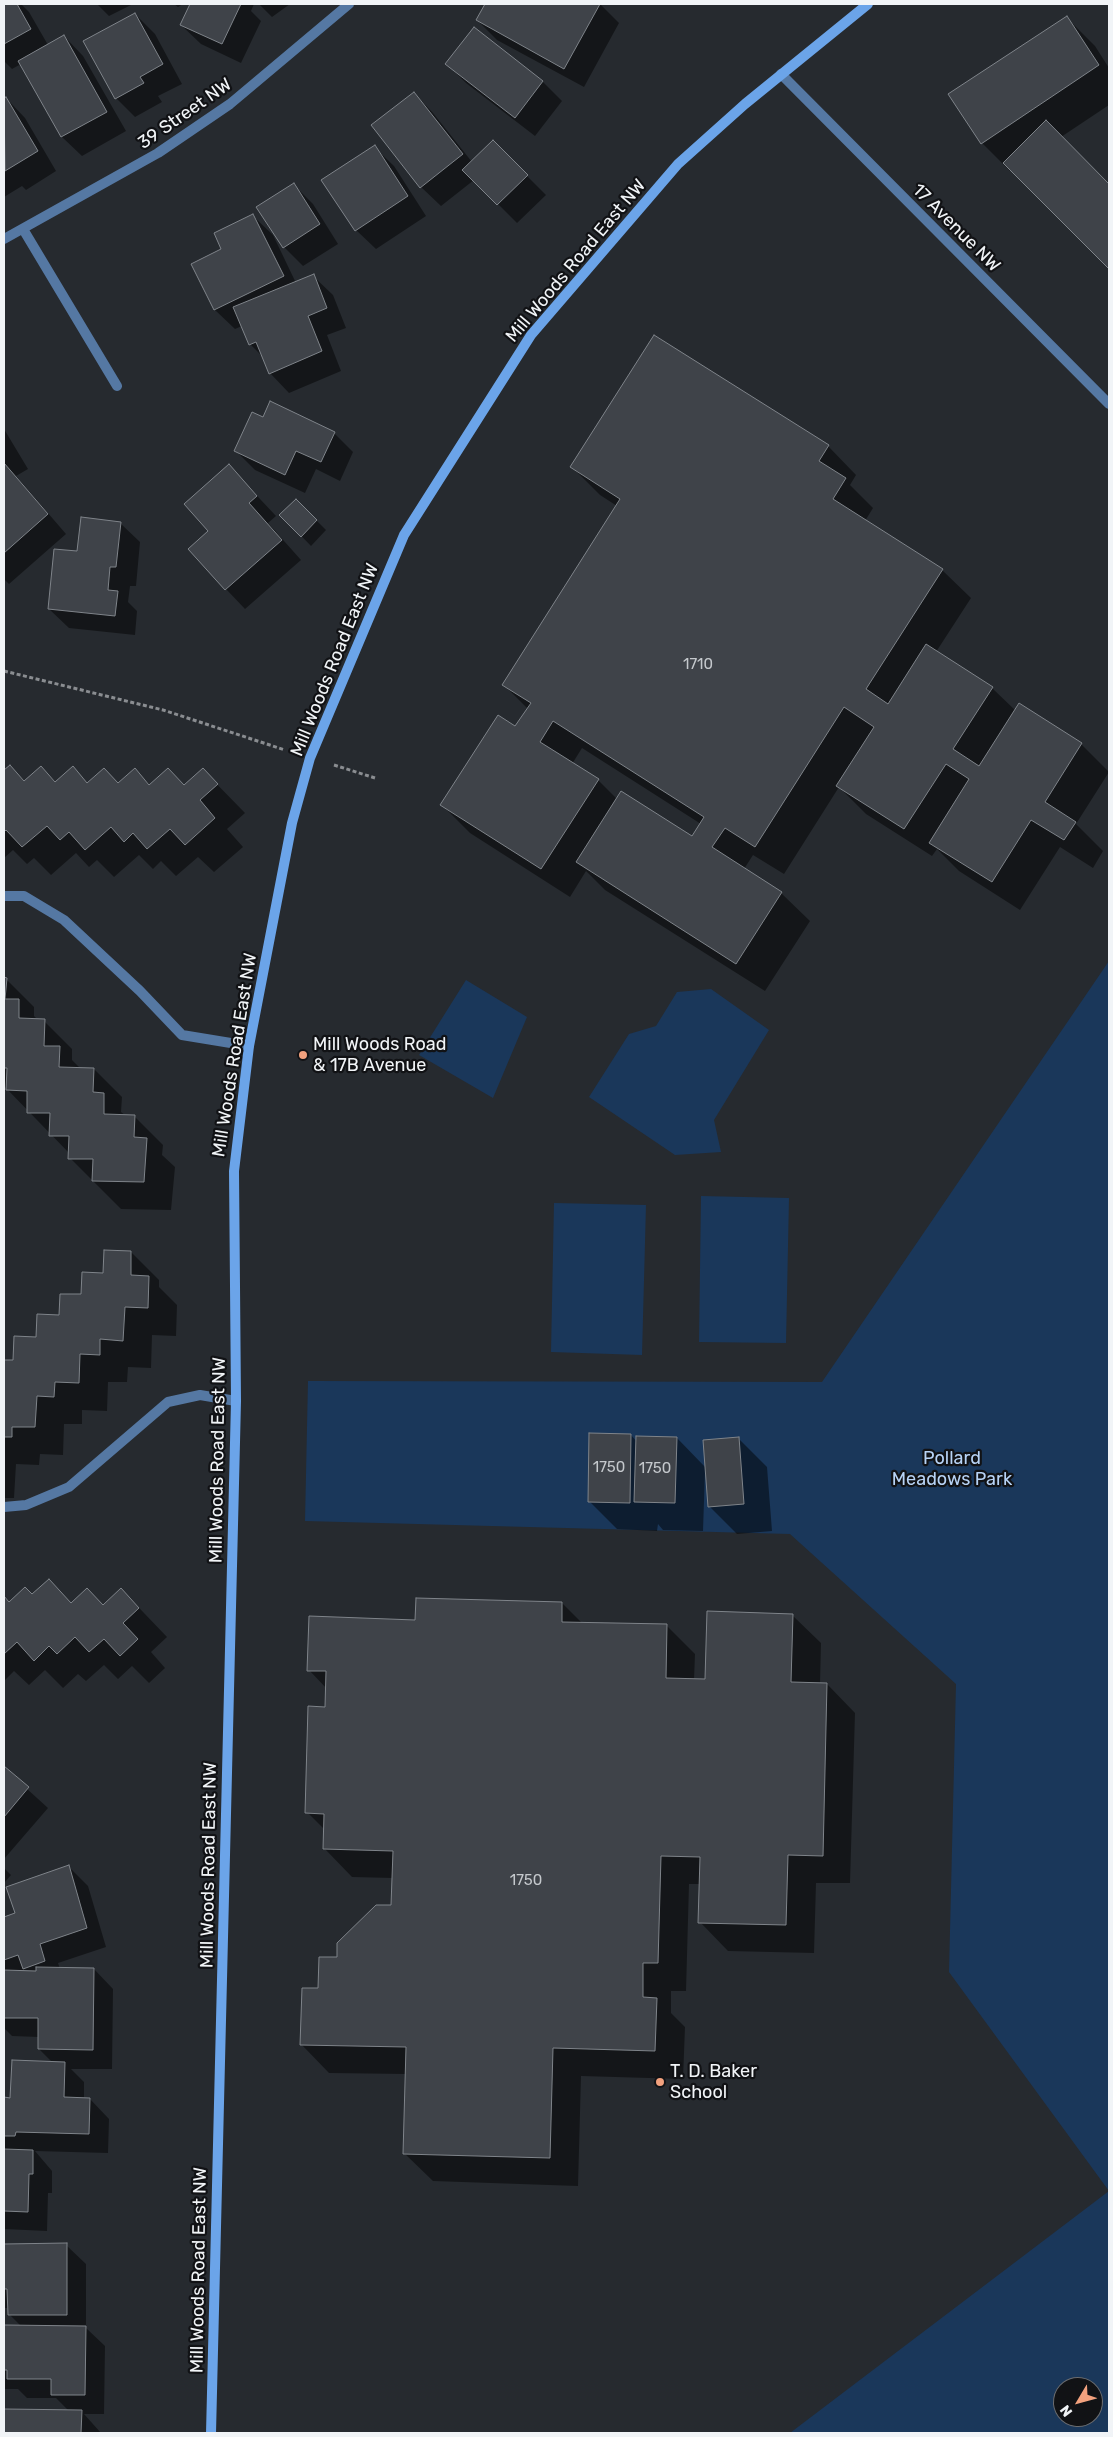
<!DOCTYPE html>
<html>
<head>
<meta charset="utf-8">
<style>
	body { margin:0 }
	#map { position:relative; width:1113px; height:2437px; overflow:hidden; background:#262a2f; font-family:Rubik,sans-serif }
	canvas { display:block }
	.frame { position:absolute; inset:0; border:5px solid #f1f4f7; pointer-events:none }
	.north { position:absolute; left:1053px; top:2377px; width:50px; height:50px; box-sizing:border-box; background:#111215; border:1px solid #6b6c6f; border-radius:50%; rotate:233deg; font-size:14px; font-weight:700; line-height:20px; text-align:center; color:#f1f4f7 }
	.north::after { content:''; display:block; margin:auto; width:18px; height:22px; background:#f2a17e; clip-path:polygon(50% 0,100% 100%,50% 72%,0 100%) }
</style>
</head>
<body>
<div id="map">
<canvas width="1113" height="2437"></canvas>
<div class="frame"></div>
<div class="north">N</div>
</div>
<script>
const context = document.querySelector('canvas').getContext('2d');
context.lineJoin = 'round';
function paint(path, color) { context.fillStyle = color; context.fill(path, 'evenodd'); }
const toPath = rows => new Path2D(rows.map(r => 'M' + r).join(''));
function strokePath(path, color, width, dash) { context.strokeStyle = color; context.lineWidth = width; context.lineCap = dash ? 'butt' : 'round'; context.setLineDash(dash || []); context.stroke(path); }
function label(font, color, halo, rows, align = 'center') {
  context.font = font + ' Rubik,sans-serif'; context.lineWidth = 4.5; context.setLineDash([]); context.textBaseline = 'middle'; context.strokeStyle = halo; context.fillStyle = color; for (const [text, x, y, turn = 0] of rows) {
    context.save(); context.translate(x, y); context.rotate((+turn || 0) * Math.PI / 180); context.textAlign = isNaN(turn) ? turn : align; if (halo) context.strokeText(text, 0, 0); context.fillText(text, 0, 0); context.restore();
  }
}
paint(toPath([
	[1109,961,1109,2433,790,2433,1109,2191,949,1972,956,1684,790,1534,305,1521,308,1381,822,1382],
	[1063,2387,1093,2387,1093,2417,1063,2417],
	[466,980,527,1017,493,1098,419,1055],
	[711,989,769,1030,714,1120,721,1152,675,1155,589,1097,629,1034,656,1026,677,992],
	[701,1196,789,1198,786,1343,699,1342],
	[554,1203,646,1205,642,1355,551,1352]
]), '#1a375a');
paint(toPath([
	[4,4,21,4,29,12,48,45,64,36,83,56,126,131,82,156,62,137,21,64,12,69,4,61],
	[97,4,133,4,109,16],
	[174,4,183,4,178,7],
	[191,4,254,4,251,11,261,21,241,63,201,44,181,25],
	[259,4,290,4,272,17],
	[486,4,600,4,619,23,584,87,497,40,477,20],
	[135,14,155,34,182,84,158,96,162,102,135,117,116,98],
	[1067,18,1095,46,1109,68,1109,105,1061,137,1109,186,1109,267,1012,170,1010,171,982,143],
	[474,29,543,82,562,101,535,136,466,83,447,64],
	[414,93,433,113,472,162,493,142,546,195,517,223,474,180,441,206,421,187],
	[6,98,25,118,56,171,26,190,22,186,4,197,4,100],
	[374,147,394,166,426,216,376,249,356,230],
	[294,185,313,204,338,244,303,266,284,247],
	[253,216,273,235,296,283,313,276,333,295,346,328,327,335,341,371,289,393,270,373,264,358,250,344,242,326,235,329,215,310,193,264,223,249],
	[655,336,828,446,856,475,850,485,873,508,865,521,942,570,971,598,936,652,992,688,1016,711,1081,744,1109,772,1076,824,1103,851,1093,868,1060,847,1020,910,959,871,937,849,932,856,866,814,839,787,784,874,753,855,744,869,781,893,810,921,765,991,605,890,586,871,570,897,470,833,442,805,516,728,528,709,504,685,617,506,600,495,572,467],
	[582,748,701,824,692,838,617,799,598,780,572,764],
	[4,429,28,469,16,476,66,534,9,584,4,579],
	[334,433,353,452,340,481,316,469,305,493,255,470,235,450],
	[229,466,276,516,268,523,301,560,245,609,226,589,210,532],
	[296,500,326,530,311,546,281,515],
	[120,523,140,542,136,586,130,586,128,602,137,611,135,635,69,628,49,609,78,552],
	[10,766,25,781,41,767,56,782,73,768,88,784,119,784,135,770,150,785,185,786,203,770,245,813,227,829,243,847,214,872,198,857,176,876,161,861,153,869,139,855,114,877,97,860,89,867,76,853,51,875,34,858,27,864,13,850,4,858,4,772],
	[4,977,34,1007,34,1016,38,1020,44,1021,72,1049,72,1060,81,1069,94,1069,122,1097,121,1112,126,1116,134,1116,163,1145,162,1155,175,1167,171,1210,121,1209,70,1158,70,1154,4,1086],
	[131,1252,159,1280,159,1287,177,1305,176,1336,152,1335,151,1368,128,1367,127,1382,108,1382,107,1411,82,1410,82,1424,64,1424,63,1455,40,1454,39,1465,16,1464,14,1498,4,1498,4,1361,15,1362,60,1316],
	[631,1435,637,1442,677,1438,706,1468,739,1439,767,1467,772,1531,737,1534,709,1506,707,1471,705,1471,703,1531,663,1530,658,1524,657,1531,617,1529,589,1501],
	[121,1589,167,1637,151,1652,165,1668,149,1683,132,1666,118,1679,104,1665,86,1681,78,1674,63,1688,45,1670,29,1685,14,1671,4,1681,4,1596,10,1602,32,1596,72,1604,103,1606],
	[562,1603,582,1623,667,1626,695,1654,694,1680,706,1680,792,1615,821,1643,820,1684,827,1684,855,1713,850,1883,816,1883,814,1953,728,1951,700,1922,701,1884,689,1884,686,1991,671,1991,671,2013,685,2027,683,2079,581,2076,578,2186,433,2181,404,2153,406,2074,329,2073,301,2044,320,1989,393,1907,393,1878,352,1877,324,1848,325,1830,307,1812,327,1708,327,1689,309,1670,416,1621],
	[4,1768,48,1808,4,1859],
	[69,1867,88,1886,106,1947,58,1963,60,1969,94,1969,113,1989,112,2069,71,2069,84,2082,84,2099,90,2099,109,2119,108,2153,35,2151,52,2171,52,2193,48,2193,47,2231,4,2229,4,2097,12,2099,53,2063,39,2049,39,2037,12,2036,4,2028,4,1971,6,1971,4,1969,4,1918,17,1914],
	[4,1868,11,1875,4,1883],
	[4,2245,66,2245,86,2264,86,2328,105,2346,104,2414,84,2414,101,2433,4,2433,4,2410,69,2411,56,2398,27,2398,18,2389,4,2389,4,2326,21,2326,9,2314,9,2308,4,2308]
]), '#0007');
const building = toPath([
	[4,4,17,4,31,29,4,44,4,4],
	[190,4,241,4,222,44,180,25,190,4],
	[485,4,600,4,564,69,476,20,485,4],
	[135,13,163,64,140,77,144,83,115,99,83,41,135,13],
	[1067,16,1099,65,981,144,948,94,1067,16],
	[474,27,543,81,515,118,445,64,474,27],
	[64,35,107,112,61,137,18,61,64,35],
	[414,92,463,154,420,188,371,125,414,92],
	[6,97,38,151,5,171,4,98,6,97],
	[1046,120,1109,184,1109,269,1003,163,1046,120],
	[493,140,528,175,497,205,462,170,493,140],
	[375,145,408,196,355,231,321,180,375,145],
	[294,183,320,224,283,248,256,207,294,183],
	[253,214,284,276,214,310,191,264,221,249,214,233,253,214],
	[314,274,327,308,308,316,322,351,269,374,256,342,249,345,233,307,314,274],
	[654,335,829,445,819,461,846,478,833,499,943,569,866,689,888,704,926,644,993,687,953,749,979,766,1019,703,1082,743,1045,802,1076,822,1064,840,1031,820,992,882,929,843,969,779,946,764,904,829,836,786,874,727,844,707,755,847,725,828,712,847,782,892,736,964,576,862,621,791,692,836,704,817,553,721,540,742,599,779,541,869,440,805,498,715,515,726,531,703,502,685,620,499,570,467,654,335],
	[270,401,335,432,321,462,296,451,285,475,234,451,252,412,263,417,270,401],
	[4,463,48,514,4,553,4,463],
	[229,464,257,496,249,503,282,540,225,590,188,549,208,531,184,504,229,464],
	[296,499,317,520,301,537,279,515,296,499],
	[81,517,121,522,116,567,110,567,108,590,118,591,115,616,48,609,54,549,77,551,81,517],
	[10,765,24,781,41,766,55,782,73,766,87,783,104,768,118,783,135,768,149,785,168,768,184,785,203,768,218,784,200,800,215,818,185,845,170,829,147,849,133,833,124,842,111,827,85,850,69,832,60,840,47,826,22,847,6,830,4,832,4,770,10,765],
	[4,977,7,978,5,999,19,999,19,1018,45,1019,44,1046,60,1046,59,1067,94,1068,93,1092,104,1093,104,1114,135,1115,134,1137,147,1138,144,1182,92,1181,93,1159,68,1159,69,1136,49,1136,50,1113,27,1113,27,1091,6,1090,7,1068,4,1068,4,977],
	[104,1250,131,1251,131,1275,149,1276,148,1308,125,1307,123,1341,100,1339,100,1355,80,1354,79,1383,55,1382,54,1397,37,1396,35,1427,12,1427,12,1437,4,1437,4,1360,13,1360,14,1336,36,1337,37,1314,59,1315,60,1294,81,1294,82,1272,103,1273,104,1250],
	[589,1433,631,1434,630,1503,588,1502,589,1433],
	[636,1436,677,1437,675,1503,634,1502,636,1436],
	[739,1437,744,1504,708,1507,703,1440,739,1437],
	[49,1579,71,1603,87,1588,103,1605,121,1588,139,1608,123,1623,138,1639,120,1656,104,1639,89,1652,75,1637,57,1654,49,1646,34,1661,17,1642,4,1654,4,1596,9,1602,25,1587,32,1594,49,1579],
	[416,1598,562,1602,562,1622,667,1624,666,1678,705,1679,707,1611,793,1614,791,1682,827,1683,823,1856,788,1855,786,1925,698,1923,700,1857,661,1856,658,1963,643,1963,643,1997,657,1998,655,2051,553,2048,550,2158,403,2154,406,2047,300,2045,302,1988,318,1988,319,1957,337,1957,337,1943,376,1905,391,1905,393,1851,323,1849,324,1814,305,1813,308,1706,325,1707,326,1671,307,1671,309,1616,415,1620,416,1598],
	[4,1766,29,1787,4,1817,4,1766],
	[69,1865,87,1928,40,1944,45,1961,23,1969,18,1955,4,1960,4,1917,15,1913,6,1887,69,1865],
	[36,1967,94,1968,93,2050,38,2049,38,2018,4,2018,4,1970,36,1971,36,1967],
	[12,2060,65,2062,64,2097,90,2098,89,2134,16,2132,15,2136,4,2136,4,2097,10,2098,12,2060],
	[4,2149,33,2150,33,2174,29,2174,28,2212,4,2211,4,2149],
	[67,2243,67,2315,8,2315,7,2289,4,2289,4,2244,67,2243],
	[4,2325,86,2326,85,2395,51,2395,51,2379,7,2379,7,2370,4,2370,4,2325],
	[4,2409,82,2410,81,2433,4,2433,4,2409]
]);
paint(building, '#3f4349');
strokePath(building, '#7f848a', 1);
strokePath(toPath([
	[4,671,163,710,285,750],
	[334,765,375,778]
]), '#8a8d91', 3, [4, 2.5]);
strokePath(toPath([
	[4,896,24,896,64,920,140,991,182,1035,249,1046],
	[4,1507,26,1505,69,1487,168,1402,200,1395,236,1401]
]), '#5578a3', 10);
strokePath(toPath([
	[781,74,1109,404],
	[23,229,117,386],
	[4,239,158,153,230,104,349,4]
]), '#5578a3', 10);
strokePath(toPath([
	[211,2433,236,1401,234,1171,249,1046,292,823,310,758,404,535,531,335,678,164,745,104,868,4]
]), '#6ba4e9', 10);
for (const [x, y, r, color] of [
	[303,1055,5,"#f2a17e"],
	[660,2082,5,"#f2a17e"]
]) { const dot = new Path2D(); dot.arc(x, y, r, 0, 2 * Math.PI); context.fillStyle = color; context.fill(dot); strokePath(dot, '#111215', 2); }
label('15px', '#c4c8cc', null, [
	["1710",698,665],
	["1750",609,1468],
	["1750",655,1469],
	["1750",526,1881]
]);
label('18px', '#f1f4f7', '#111215', [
	["39 Street NW",185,114,-35],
	["17 Avenue NW",956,228,45],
	["Mill Woods Road East NW",576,261,-50],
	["Mill Woods Road East NW",335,660,-68],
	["Mill Woods Road East NW",235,1055,-81],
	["Mill Woods Road East NW",218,1460,-89],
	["Mill Woods Road East NW",209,1865,-89],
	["Mill Woods Road East NW",199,2270,-89]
]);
label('18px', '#f1f4f7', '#111215', [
	["Mill Woods Road",313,1045],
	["& 17B Avenue",313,1066],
	["T. D. Baker",670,2072],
	["School",670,2093]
], 'left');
label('18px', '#b7d3f6', '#111215', [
	["Pollard",952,1459],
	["Meadows Park",952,1480]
]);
</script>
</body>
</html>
